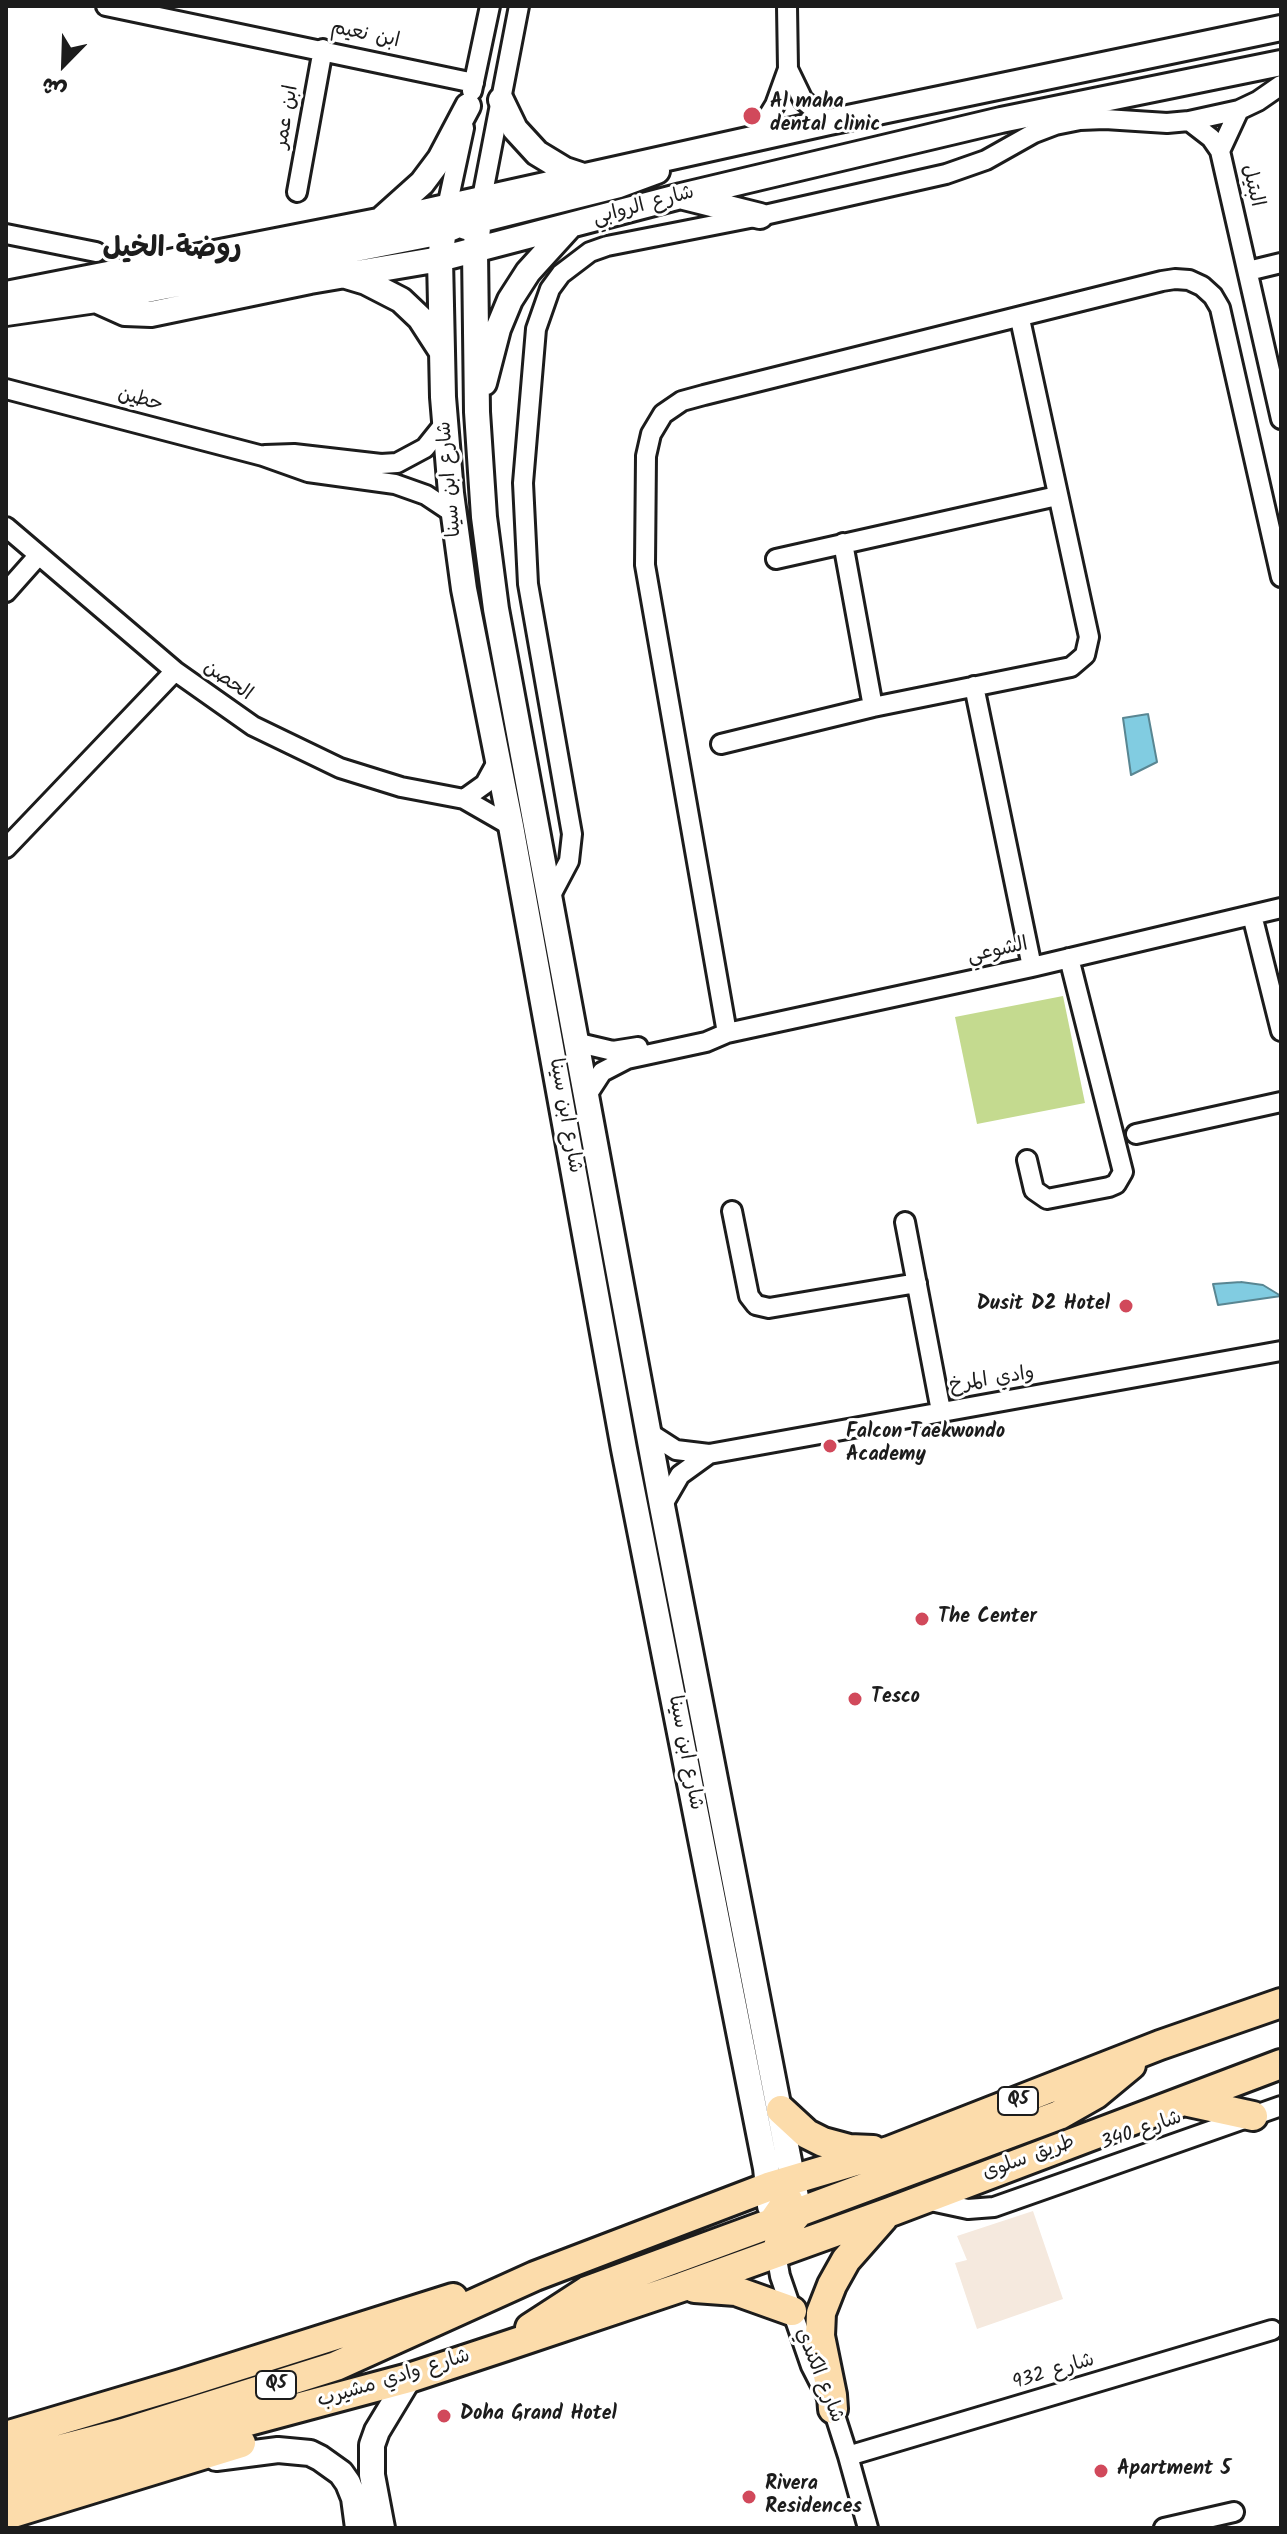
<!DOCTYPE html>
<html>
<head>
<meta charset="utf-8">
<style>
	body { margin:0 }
	#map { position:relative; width:1287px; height:2534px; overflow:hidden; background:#fff; font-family:Kalam,"Playpen Sans Arabic",sans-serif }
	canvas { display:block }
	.frame { position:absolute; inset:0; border:8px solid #1c1c1c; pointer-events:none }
	.north { position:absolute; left:24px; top:24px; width:80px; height:80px; -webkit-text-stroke:6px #fff; paint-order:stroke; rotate:203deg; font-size:22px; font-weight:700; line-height:32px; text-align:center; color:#1c1c1c }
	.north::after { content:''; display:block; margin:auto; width:28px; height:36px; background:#1c1c1c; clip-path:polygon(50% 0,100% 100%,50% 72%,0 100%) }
</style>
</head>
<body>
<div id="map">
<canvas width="1287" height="2534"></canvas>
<div class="frame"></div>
<div class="north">ش</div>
</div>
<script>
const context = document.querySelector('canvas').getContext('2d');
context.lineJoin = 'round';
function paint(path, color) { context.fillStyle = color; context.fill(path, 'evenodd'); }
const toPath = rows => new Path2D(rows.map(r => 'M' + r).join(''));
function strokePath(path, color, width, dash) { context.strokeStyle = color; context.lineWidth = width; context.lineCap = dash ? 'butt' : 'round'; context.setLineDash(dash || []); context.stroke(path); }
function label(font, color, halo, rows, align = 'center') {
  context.font = font + ' Kalam,"Playpen Sans Arabic",sans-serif'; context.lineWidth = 6; context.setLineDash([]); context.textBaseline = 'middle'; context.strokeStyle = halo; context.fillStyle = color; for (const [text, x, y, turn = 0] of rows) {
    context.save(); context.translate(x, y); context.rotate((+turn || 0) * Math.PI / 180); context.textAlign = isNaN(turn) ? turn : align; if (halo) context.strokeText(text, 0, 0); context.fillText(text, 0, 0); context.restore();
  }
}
paint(toPath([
	[1033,2211,1063,2299,977,2329,955,2263,967,2260,957,2236]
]), '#f5e9de');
paint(toPath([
	[1063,996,1085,1103,977,1124,955,1017]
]), '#c4da8f');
const water = toPath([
	[1148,714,1157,762,1131,775,1123,718,1148,714],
	[1241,1282,1263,1285,1281,1296,1218,1305,1213,1284,1241,1282]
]);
paint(water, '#81cce1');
strokePath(water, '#598692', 2);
const street = toPath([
	[106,6,474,83],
	[788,69,803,100,829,122],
	[472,91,490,6],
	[1189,121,1211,138,1220,151,1281,419],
	[755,138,775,105,788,69,787,6],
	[1220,151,1239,110],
	[297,192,323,49],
	[482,198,519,6],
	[447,207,464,128],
	[6,234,96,252],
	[1248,271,1281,263],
	[6,389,263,456,308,472,395,484,426,495,453,513],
	[265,455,294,454,381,464,397,463,425,448,445,423],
	[6,527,175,671,253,726,340,768,401,787,464,799,511,826],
	[843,543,873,707],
	[776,559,1057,496],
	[6,592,38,556],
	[974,686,1032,967],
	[721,744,873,707,1071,667,1085,655,1089,637,1020,319],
	[464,799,485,784,497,762],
	[6,848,175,671],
	[550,897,569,861,572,834,528,584,523,483,536,329,550,289,561,274,590,252,607,246,760,216,946,174,986,160,1034,133,1055,125,1080,120,1105,119,1167,123,1189,121,1239,110,1258,101,1281,85],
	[1252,915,1281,1031],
	[727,1033,645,565,646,456,651,434,663,414,682,401,704,395,1162,281,1175,279,1189,280,1202,286,1213,296,1220,308,1281,577],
	[579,1043,613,1051,638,1047],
	[587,1095,602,1072,627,1059,706,1042,727,1033,1032,967,1281,908],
	[1136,1134,1281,1102],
	[1027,1160,1034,1190,1047,1199,1109,1187,1116,1184,1123,1172,1069,958],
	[732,1211,749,1296,756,1305,769,1308,917,1283],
	[905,1222,941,1411],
	[648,1432,676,1450,709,1454,1281,1351],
	[662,1506,680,1475,709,1454],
	[926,2200,968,2209,994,2207,1281,2106],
	[776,2253,780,2276,811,2366,833,2409,848,2456,868,2528],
	[848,2456,1272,2330],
	[1164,2528,1234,2512]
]);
const secondary = toPath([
	[501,100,515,129,537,153,565,170,580,175],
	[684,197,760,216],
	[482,198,475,251,477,412,484,517,496,609,662,1506,796,2197],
	[447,207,440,259,443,397,451,493,464,589,511,826,624,1449,766,2168,770,2206],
	[383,218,422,183,440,159,468,106],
	[466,227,479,220,619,185,657,171],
	[346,276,366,282,401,300,420,318,442,352],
	[6,294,419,213,829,122,1281,28],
	[96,300,125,313,151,314,310,281,440,259,681,196,1001,120,1281,63],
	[6,313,96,300,442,232,456,226],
	[484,383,498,329,510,300,528,272,568,228],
	[216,2458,278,2450,310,2453,320,2458,341,2473,348,2483,354,2498,358,2528],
	[382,2528,372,2475,372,2445,377,2431,409,2378]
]);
const primary = toPath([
	[1184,2101,1253,2116],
	[781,2110,807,2134,823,2142,849,2149,873,2150],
	[776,2253,783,2231,799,2212,1059,2115,1096,2094,1131,2065],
	[695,2288,736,2291,792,2311],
	[530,2328,587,2291,772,2223,788,2200],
	[833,2409,832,2395,820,2336,821,2313,832,2285,846,2260,883,2218],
	[6,2436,181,2384,453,2298],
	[6,2463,123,2433,336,2366,535,2276,768,2187,889,2151,1160,2045,1281,2003],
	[6,2486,409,2378,506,2346,682,2287,890,2212,1281,2064],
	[6,2515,241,2443]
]);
strokePath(street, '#1c1c1c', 24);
strokePath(secondary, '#1c1c1c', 30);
strokePath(primary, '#1c1c1c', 34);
strokePath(street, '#fff', 18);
strokePath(secondary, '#fff', 24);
strokePath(primary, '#fcdcab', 28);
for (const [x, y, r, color] of [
	[752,116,10,"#d1495b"],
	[1126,1306,8,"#d1495b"],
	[830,1446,8,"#d1495b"],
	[922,1619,8,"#d1495b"],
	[855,1699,8,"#d1495b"],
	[444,2416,8,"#d1495b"],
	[1101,2471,8,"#d1495b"],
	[749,2497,8,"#d1495b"]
]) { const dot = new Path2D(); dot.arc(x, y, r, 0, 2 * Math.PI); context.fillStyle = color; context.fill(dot); strokePath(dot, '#fff', 3); }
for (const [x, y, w] of [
	[1018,2101,40],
	[276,2385,40]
]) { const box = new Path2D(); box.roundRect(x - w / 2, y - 14, w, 28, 6); context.fillStyle = '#fff'; context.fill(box); strokePath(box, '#1c1c1c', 2); }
label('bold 18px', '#1c1c1c', null, [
	["Q5",1018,2101],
	["Q5",276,2385]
]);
label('20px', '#1c1c1c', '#fff', [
	["ابن نعيم",365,36,12],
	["ابن عمر",288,117,-80],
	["البتيل",1251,186,77],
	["شارع الروابي",644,207,-15],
	["حطين",140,401,15],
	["شارع ابن سينا",451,479,-95],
	["الحصن",227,682,35],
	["الشوعي",998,952,-12],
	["شارع ابن سينا",564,1116,80],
	["وادي المرخ",992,1381,-9],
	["شارع ابن سينا",684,1753,79],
	["شارع 340",1142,2132,-19],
	["طريق سلوى",1029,2159,-20],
	["شارع 932",1054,2373,-17],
	["شارع الكندي",818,2376,68],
	["شارع وادي مشيرب",394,2380,-17]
]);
label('bold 20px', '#1c1c1c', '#fff', [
	["Al maha",770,104],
	["dental clinic",770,127],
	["Dusit D2 Hotel",1110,1306,"right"],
	["Falcon Taekwondo",846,1434],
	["Academy",846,1457],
	["The Center",938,1619],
	["Tesco",871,1699],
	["Doha Grand Hotel",460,2416],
	["Apartment 5",1117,2471],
	["Rivera",765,2486],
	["Residences",765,2509]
], 'left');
label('bold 28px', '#1c1c1c', '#fff', [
	["روضة الخيل",172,251]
]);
</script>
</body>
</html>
